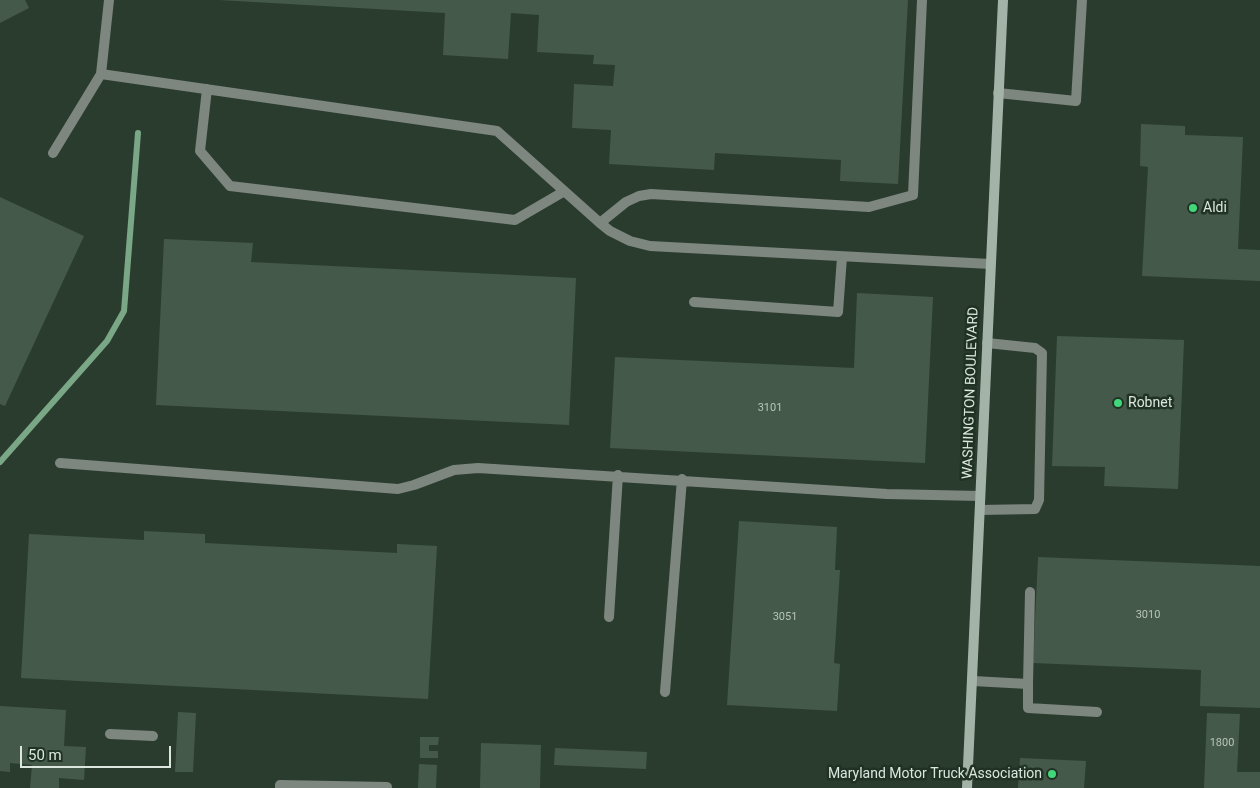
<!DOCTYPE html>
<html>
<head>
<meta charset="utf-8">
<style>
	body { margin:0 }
	#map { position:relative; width:1260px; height:788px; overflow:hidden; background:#2a3c2e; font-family:Roboto,sans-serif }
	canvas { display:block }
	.scale { position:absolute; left:20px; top:746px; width:151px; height:22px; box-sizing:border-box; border:2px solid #dbe7de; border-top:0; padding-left:6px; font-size:15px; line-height:18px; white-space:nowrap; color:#dbe7de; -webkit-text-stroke:4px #203224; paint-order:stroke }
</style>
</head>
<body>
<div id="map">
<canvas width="1260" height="788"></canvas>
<div class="scale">50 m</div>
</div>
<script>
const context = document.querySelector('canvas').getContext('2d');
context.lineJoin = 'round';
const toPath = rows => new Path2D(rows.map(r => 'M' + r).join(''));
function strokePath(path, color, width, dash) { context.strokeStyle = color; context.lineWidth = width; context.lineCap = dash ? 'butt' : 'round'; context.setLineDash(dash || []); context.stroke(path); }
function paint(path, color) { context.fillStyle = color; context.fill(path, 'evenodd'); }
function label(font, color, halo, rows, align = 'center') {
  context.font = font + ' Roboto,sans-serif'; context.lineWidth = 5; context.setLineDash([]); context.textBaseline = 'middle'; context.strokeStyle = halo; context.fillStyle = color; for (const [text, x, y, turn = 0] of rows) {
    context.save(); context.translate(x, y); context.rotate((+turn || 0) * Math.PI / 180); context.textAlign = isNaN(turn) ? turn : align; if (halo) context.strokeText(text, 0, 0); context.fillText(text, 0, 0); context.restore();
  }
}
strokePath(toPath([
	[0,462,107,341,124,311,138,133]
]), '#7aa786', 6);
paint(toPath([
	[0,0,25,0,29,8,0,23],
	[219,0,908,0,898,184,840,181,841,160,715,153,714,170,609,164,611,130,572,128,574,84,613,86,615,65,593,64,594,55,537,52,539,15,511,13,508,59,443,55,445,13],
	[1141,124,1185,126,1185,135,1243,137,1238,249,1260,250,1260,281,1142,276,1148,167,1140,166],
	[0,197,84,236,5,406,0,404],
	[164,239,253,243,251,262,576,278,569,425,156,405],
	[857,293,933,297,925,463,610,448,615,357,854,368],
	[1057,336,1184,340,1178,489,1104,486,1105,467,1052,466],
	[739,521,837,527,835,570,840,570,834,663,840,664,837,711,727,705],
	[144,531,205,534,205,543,397,553,397,544,437,546,428,699,21,678,29,534,144,540],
	[1038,557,1260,566,1260,708,1200,706,1201,670,1033,663],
	[0,706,66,710,64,746,86,747,84,780,59,778,59,788,30,788,32,765,10,763,10,772,0,771],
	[178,712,196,713,193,772,175,772],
	[1207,713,1240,714,1237,772,1260,772,1260,788,1204,788],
	[420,737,439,737,438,745,429,745,429,751,438,751,438,758,420,758],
	[481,743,541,745,540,788,480,788],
	[555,748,647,752,646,769,554,765],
	[1020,758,1086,761,1084,788,1018,788],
	[419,764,437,765,436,788,418,788]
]), '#45594a');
strokePath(toPath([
	[109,0,101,74,497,131,600,223,610,231,630,241,650,246,990,264],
	[207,89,200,151,230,186,515,220,563,192],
	[998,93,1076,101,1082,0],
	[53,153,101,74],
	[600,223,626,202,639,196,651,194,869,207,913,195,922,0],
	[694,302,838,312,842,257],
	[60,463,398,489,414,485,454,470,478,468,887,494,980,496],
	[980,510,1035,509,1039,500,1042,353,1035,348,987,343],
	[609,617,618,475],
	[973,681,1028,684,1028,708,1097,712],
	[1028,684,1030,592],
	[665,692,682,479],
	[110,734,153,736],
	[280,788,280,785,387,787]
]), '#7d867f', 10);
strokePath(toPath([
	[967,788,1003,0]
]), '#a4b3a7', 10);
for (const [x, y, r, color] of [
	[1193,208,5,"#43d77b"],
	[1118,403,5,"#43d77b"],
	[1052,774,5,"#43d77b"]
]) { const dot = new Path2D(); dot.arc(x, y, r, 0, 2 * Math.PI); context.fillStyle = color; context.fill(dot); strokePath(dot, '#203224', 2); }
label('11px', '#b6c4b9', null, [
	["3101",770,408],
	["3010",1148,615],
	["3051",785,617],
	["1800",1222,743]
]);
label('14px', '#dbe7de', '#203224', [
	["Aldi",1203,208],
	["Robnet",1128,403],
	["Maryland Motor Truck Association",1042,774,"right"]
], 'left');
label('14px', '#dbe7de', '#203224', [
	["WASHINGTON BOULEVARD",971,393,-88]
]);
</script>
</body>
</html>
